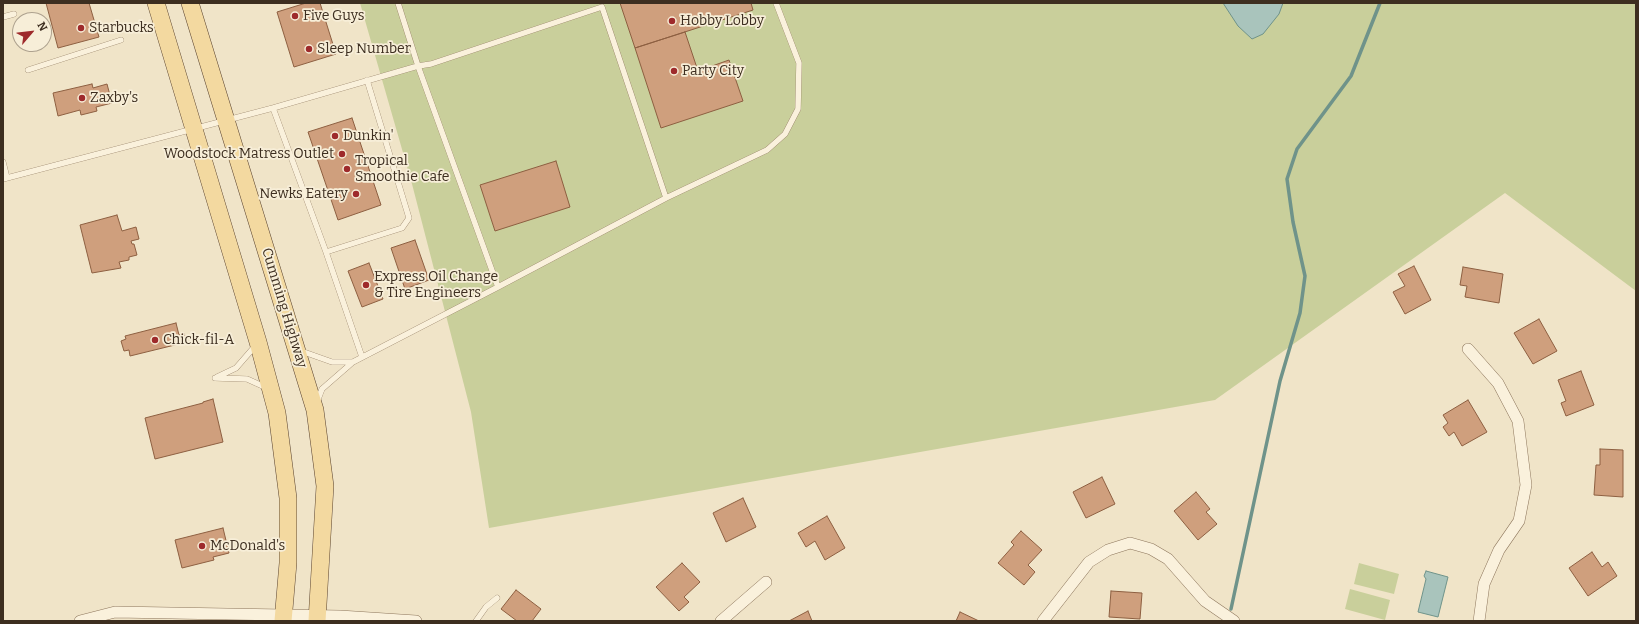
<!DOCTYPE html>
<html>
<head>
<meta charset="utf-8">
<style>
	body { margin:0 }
	#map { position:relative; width:1639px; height:624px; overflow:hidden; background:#f0e4c8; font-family:Bitter,serif }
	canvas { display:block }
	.frame { position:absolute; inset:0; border:4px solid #3d2e20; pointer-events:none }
	.north { position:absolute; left:12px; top:12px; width:40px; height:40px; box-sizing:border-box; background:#f7eed8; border:1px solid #ada18e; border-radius:50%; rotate:62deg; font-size:11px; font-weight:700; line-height:16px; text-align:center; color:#3d2e20 }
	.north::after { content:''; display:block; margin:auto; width:14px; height:18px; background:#9e2a2b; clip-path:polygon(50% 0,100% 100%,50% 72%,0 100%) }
</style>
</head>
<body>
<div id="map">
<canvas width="1639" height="624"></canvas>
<div class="frame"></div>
<div class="north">N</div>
</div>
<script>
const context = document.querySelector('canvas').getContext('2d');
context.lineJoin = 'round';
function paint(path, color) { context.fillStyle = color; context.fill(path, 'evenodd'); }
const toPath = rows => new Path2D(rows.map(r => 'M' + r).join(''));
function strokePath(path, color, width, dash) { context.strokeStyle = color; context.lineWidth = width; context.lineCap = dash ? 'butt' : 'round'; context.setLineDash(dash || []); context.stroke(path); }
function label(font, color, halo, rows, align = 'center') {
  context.font = font + ' Bitter,serif'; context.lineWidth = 3.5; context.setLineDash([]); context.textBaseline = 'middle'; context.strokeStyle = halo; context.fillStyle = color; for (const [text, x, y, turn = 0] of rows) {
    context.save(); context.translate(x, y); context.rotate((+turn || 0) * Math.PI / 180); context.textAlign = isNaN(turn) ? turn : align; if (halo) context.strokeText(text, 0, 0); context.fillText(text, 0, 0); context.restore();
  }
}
paint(toPath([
	[360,3,1636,3,1636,291,1505,193,1215,400,489,528,471,412,412,184],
	[1359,563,1399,574,1394,594,1354,584],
	[1350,589,1390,600,1385,620,1345,609]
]), '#c9cf9b');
const water = toPath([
	[1223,3,1283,3,1279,14,1263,34,1252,39,1238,26,1223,3],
	[1426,571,1448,577,1438,617,1418,612,1426,579,1424,576,1426,571]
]);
paint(water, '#a9c4bc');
strokePath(water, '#6f938a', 1);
strokePath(toPath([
	[1231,609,1280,381,1300,313,1305,276,1293,222,1287,179,1297,149,1351,76,1380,3]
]), '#6f938a', 3.5);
const building = toPath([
	[46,3,89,3,99,37,58,48,46,3],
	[306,3,320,3,336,54,294,67,277,12,306,3],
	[620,3,751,3,753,10,635,48,620,3],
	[685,32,698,71,729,60,743,101,661,128,635,48,685,32],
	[92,84,93,88,107,84,112,103,96,107,97,111,81,115,80,110,58,116,53,93,92,84],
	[352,118,381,205,338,220,308,132,352,118],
	[556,161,570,207,495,231,480,185,556,161],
	[117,215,122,231,136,227,139,239,131,241,132,244,134,244,137,255,129,257,129,260,119,262,121,268,92,273,80,225,117,215],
	[415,240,429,280,405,289,391,248,415,240],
	[369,263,383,299,362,307,348,271,369,263],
	[1414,266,1431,300,1405,314,1393,292,1405,286,1398,274,1414,266],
	[1463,267,1503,274,1499,303,1465,297,1467,286,1460,285,1463,267],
	[1539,319,1557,351,1533,364,1514,333,1539,319],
	[176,323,179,335,184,333,187,342,130,356,129,350,124,351,121,341,126,339,125,336,176,323],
	[1581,371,1594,405,1566,416,1561,403,1566,401,1558,380,1581,371],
	[213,399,223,442,155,459,145,418,203,403,203,402,213,399],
	[1468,400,1487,432,1462,446,1454,432,1449,436,1443,427,1448,423,1443,415,1468,400],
	[1600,449,1623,450,1623,497,1594,495,1596,465,1600,465,1600,449],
	[1102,477,1115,504,1086,518,1073,492,1102,477],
	[1196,492,1210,509,1206,512,1217,524,1198,540,1174,511,1196,492],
	[743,498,756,527,726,542,713,513,743,498],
	[827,516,845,548,825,560,815,541,806,547,798,533,827,516],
	[223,528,229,553,213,557,214,560,182,568,175,540,223,528],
	[1021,531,1042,550,1028,565,1035,572,1024,585,998,563,1014,545,1011,542,1021,531],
	[1592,552,1602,567,1608,562,1617,576,1588,596,1569,568,1592,552],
	[682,563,700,582,684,597,689,602,679,611,656,587,682,563],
	[516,590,541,609,532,621,517,621,501,609,516,590],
	[1111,591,1142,593,1140,619,1109,617,1111,591],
	[808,611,812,621,789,621,808,611],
	[960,612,979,621,956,621,960,612]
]);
paint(building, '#cf9f7d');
strokePath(building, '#8d5f41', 1);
const lane = toPath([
	[3,17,14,14],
	[28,70,121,40],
	[273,108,326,252,402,228,409,218,367,80],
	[3,162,7,178],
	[3,179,273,108,418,66,398,3],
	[666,198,767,150,785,134,798,109,799,63,776,3],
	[326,252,362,357],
	[301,351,332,362,353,362,322,389,317,402],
	[353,362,498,287,666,198,602,7,431,64,418,66,498,287],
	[217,377,236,368,256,345],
	[215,378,247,379,267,388],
	[476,621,486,607,497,598]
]);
const street = toPath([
	[1468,349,1498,383,1518,421,1526,485,1519,521,1499,550,1484,584,1479,621],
	[80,621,115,612,340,616,416,621],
	[721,621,766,582],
	[1043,621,1089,562,1108,550,1130,543,1151,549,1168,559,1205,601,1234,621]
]);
const primary = toPath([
	[156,3,258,342,277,413,288,498,288,563,283,621],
	[190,3,315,410,325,486,317,621]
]);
strokePath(lane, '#8d765c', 6);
strokePath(street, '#8d765c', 12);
strokePath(primary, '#5b4430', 18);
strokePath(lane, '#faf1dc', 5.5);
strokePath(street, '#faf1dc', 11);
strokePath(primary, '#f3d9a0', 17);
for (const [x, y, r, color] of [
	[295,16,4,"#9e2a2b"],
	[672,21,4,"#9e2a2b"],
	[81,28,4,"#9e2a2b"],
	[309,49,4,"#9e2a2b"],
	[674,71,4,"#9e2a2b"],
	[82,98,4,"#9e2a2b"],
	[335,136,4,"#9e2a2b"],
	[342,154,4,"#9e2a2b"],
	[347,169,4,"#9e2a2b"],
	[356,194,4,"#9e2a2b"],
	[366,285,4,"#9e2a2b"],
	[155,340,4,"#9e2a2b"],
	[202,546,4,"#9e2a2b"]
]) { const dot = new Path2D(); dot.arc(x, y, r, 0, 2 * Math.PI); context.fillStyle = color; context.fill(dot); strokePath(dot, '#f7eed8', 1.5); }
label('14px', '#3d2e20', '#f7eed8', [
	["Five Guys",303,16],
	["Hobby Lobby",680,21],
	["Starbucks",89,28],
	["Sleep Number",317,49],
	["Party City",682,71],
	["Zaxby's",90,98],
	["Dunkin'",343,136],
	["Woodstock Matress Outlet",334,154,"right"],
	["Tropical",355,161],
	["Smoothie Cafe",355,177],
	["Newks Eatery",348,194,"right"],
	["Express Oil Change",374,277],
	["& Tire Engineers",374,293],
	["Chick-fil-A",163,340],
	["McDonald's",210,546]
], 'left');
label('14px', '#3d2e20', '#f7eed8', [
	["Cumming Highway",284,308,73]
]);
</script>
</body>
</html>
